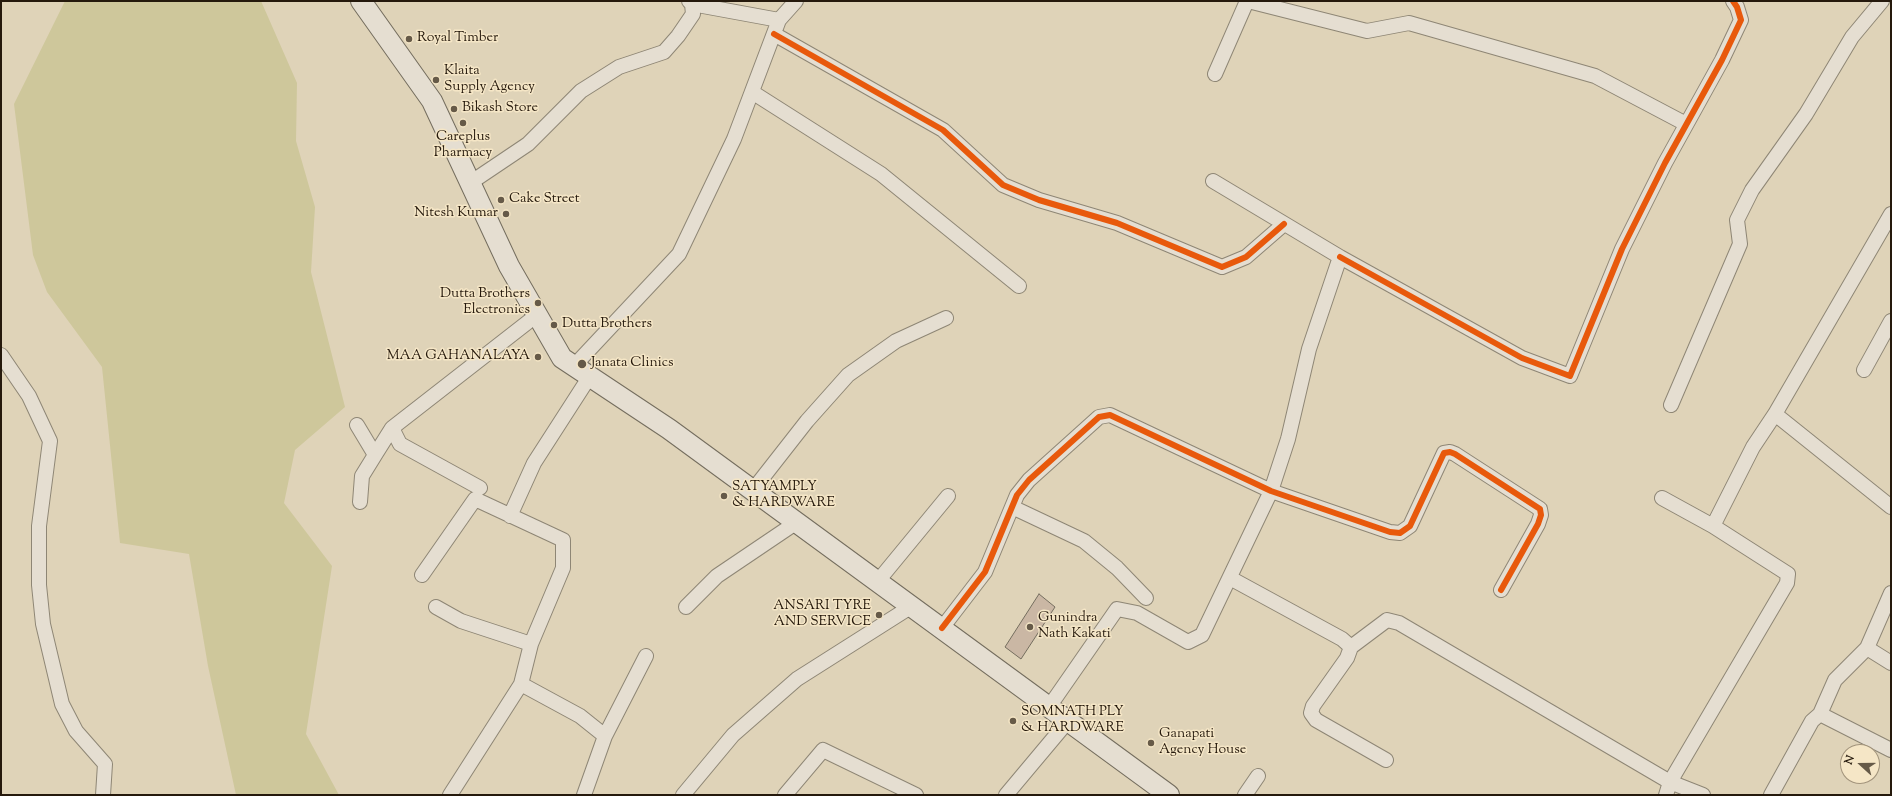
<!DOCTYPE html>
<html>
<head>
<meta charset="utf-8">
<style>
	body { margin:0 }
	#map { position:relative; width:1892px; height:796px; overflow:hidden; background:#dfd3b8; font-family:"Sorts Mill Goudy",serif }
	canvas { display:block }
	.frame { position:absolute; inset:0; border:2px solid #25190c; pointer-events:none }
	.north { position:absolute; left:1840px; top:744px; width:40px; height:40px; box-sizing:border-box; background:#f5e6c6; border:1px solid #a2947c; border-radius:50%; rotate:291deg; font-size:11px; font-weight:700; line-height:16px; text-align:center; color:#25190c }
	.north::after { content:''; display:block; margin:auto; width:14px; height:18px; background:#665a48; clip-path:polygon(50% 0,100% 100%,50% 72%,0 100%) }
</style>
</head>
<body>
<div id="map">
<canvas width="1892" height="796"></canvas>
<div class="frame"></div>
<div class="north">N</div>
</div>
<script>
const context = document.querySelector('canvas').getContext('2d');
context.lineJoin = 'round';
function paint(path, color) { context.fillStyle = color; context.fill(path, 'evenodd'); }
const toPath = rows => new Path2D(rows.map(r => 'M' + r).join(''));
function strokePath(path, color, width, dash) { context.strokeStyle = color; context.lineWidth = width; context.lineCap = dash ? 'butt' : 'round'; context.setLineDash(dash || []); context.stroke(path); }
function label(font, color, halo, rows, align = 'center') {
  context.font = font + ' "Sorts Mill Goudy",serif'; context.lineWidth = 3; context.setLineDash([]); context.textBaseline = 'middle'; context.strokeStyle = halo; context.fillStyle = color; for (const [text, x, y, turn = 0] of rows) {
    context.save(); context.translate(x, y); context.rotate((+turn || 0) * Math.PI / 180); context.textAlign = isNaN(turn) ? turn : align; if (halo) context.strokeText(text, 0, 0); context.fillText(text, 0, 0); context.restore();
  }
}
paint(toPath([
	[65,1,261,1,297,83,296,141,315,207,311,272,345,407,295,450,284,503,332,566,306,734,339,795,236,795,208,666,189,554,120,543,102,367,47,292,33,255,14,104]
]), '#cec79b');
const building = toPath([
	[1039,594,1055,607,1021,659,1005,647,1039,594]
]);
paint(building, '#cab7a4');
strokePath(building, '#746d5e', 1);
const street = toPath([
	[1248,1,1367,31,1409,23,1595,76,1686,124],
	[692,4,779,20],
	[774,34,943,130,1003,185,1039,200,1117,223,1222,267,1246,257,1284,224],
	[1215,74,1247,1],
	[752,92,881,174,1019,286],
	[470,183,528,144,581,91,619,67,664,52,678,36,693,14,692,4,689,1],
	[1340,257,1522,358,1570,376,1622,249,1665,163,1722,60,1741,20,1737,7,1733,1],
	[1,355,29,396,50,441,39,526,39,585,43,624,62,704,76,731,105,764,103,795],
	[574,366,679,254,734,139,779,20,796,1],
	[1864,370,1891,321],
	[1671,405,1740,244,1737,220,1752,190,1806,114,1852,37,1882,1],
	[1775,414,1891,507],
	[357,425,375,455,392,428],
	[480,488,400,444,392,428,537,315],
	[753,490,807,421,848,375,896,341,946,318],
	[1662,498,1713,526,1788,574,1787,583,1670,782,1666,795],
	[360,502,362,476,375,455],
	[1012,507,1084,541,1117,568,1146,598],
	[510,516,534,463,590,376],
	[1713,526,1753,447,1775,414,1891,214],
	[422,575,475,499,563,540,563,568,531,644,521,684,580,716,605,736,584,795],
	[1230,578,1342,639,1351,647],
	[878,581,948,496],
	[436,607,461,621,531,644],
	[686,607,717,576,797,522],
	[942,628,985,572,1017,495,1029,480,1099,417,1110,415,1271,491,1390,532,1400,533,1410,526,1444,453,1450,452,1455,454,1540,509,1541,515,1538,524,1501,590],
	[1867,648,1891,663],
	[1049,707,1117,609,1137,613,1188,642,1202,635,1271,491,1288,439,1309,349,1340,257,1213,181],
	[1820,714,1891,750],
	[605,736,646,656],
	[1386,760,1316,720,1311,713,1313,706,1347,658,1351,647,1387,620,1399,623,1670,782,1703,795],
	[450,795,521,684],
	[683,795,733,735,797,679,912,606],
	[785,795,823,750,916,795],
	[1006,795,1068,721],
	[1245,795,1258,776],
	[1771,795,1812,721,1820,714,1835,680,1867,648,1891,593]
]);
const secondary = toPath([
	[361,1,432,101,509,266,562,358,669,429,1169,795]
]);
strokePath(street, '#8e8675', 16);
strokePath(secondary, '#746d5e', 22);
strokePath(street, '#e5ded1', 14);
strokePath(secondary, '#e5ded1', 20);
strokePath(toPath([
	[774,34,943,130,1003,185,1039,200,1117,223,1222,267,1246,257,1284,224],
	[1340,257,1522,358,1570,376,1622,249,1665,163,1722,60,1741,20,1737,7,1733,1],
	[942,628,985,572,1017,495,1029,480,1099,417,1110,415,1271,491,1390,532,1400,533,1410,526,1444,453,1450,452,1455,454,1540,509,1541,515,1538,524,1501,590]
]), '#e8590c', 6);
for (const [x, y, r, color] of [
	[409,39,4,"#665a48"],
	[436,80,4,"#665a48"],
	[454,109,4,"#665a48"],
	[463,123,4,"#665a48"],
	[501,200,4,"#665a48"],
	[506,214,4,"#665a48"],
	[538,303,4,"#665a48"],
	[554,325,4,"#665a48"],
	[538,357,4,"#665a48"],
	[582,364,5,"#665a48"],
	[724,496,4,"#665a48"],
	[879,615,4,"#665a48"],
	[1030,627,4,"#665a48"],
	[1013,721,4,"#665a48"],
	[1151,743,4,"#665a48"]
]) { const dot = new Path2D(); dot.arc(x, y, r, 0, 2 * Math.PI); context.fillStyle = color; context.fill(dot); strokePath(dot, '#f5e6c6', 1.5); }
label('14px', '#25190c', '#f5e6c6', [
	["Royal Timber",417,39],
	["Klaita",444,72],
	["Supply Agency",444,88],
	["Bikash Store",462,109],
	["Careplus",463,138,"center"],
	["Pharmacy",463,154,"center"],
	["Cake Street",509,200],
	["Nitesh Kumar",498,214,"right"],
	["Dutta Brothers",530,295,"right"],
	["Electronics",530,311,"right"],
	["Dutta Brothers",562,325],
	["MAA GAHANALAYA",530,357,"right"],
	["Janata Clinics",591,364],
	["SATYAMPLY",732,488],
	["& HARDWARE",732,504],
	["ANSARI TYRE",871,607,"right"],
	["AND SERVICE",871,623,"right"],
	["Gunindra",1038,619],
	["Nath Kakati",1038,635],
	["SOMNATH PLY",1021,713],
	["& HARDWARE",1021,729],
	["Ganapati",1159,735],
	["Agency House",1159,751]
], 'left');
</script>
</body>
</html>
